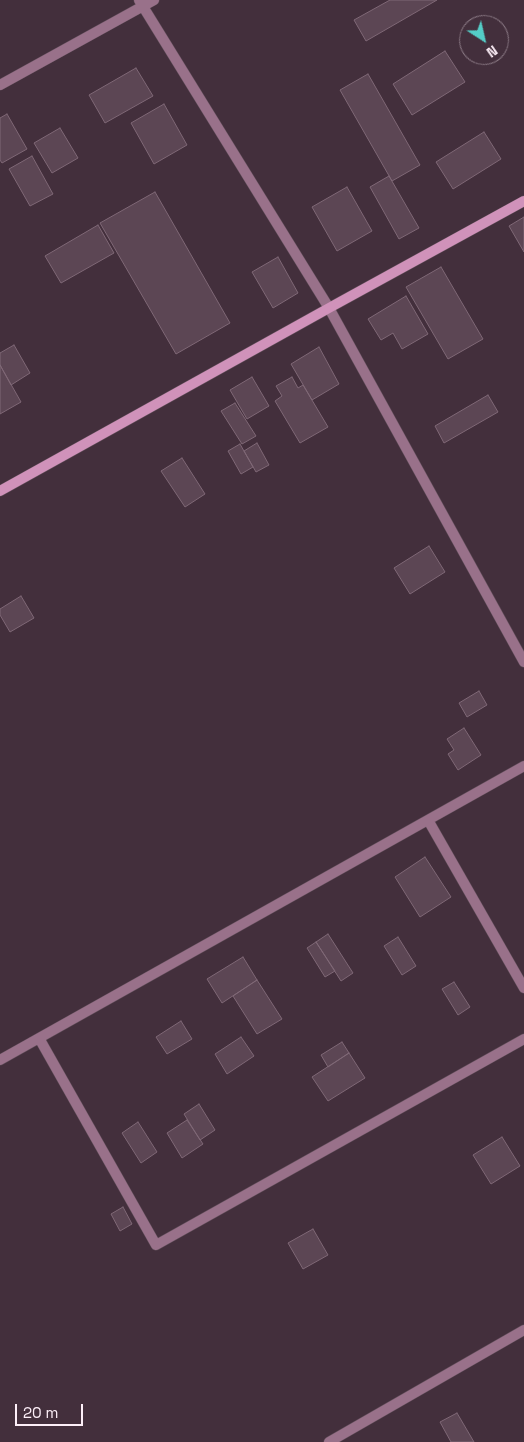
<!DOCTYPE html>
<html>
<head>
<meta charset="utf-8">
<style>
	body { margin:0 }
	#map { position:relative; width:524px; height:1442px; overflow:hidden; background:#432f3c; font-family:"Space Grotesk",sans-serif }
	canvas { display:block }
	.north { position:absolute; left:459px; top:15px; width:50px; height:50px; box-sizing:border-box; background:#432f3c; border:1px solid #8d7c87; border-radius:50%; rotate:145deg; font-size:14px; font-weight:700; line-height:20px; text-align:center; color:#fdeff8 }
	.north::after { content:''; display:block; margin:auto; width:18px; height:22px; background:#54cdc7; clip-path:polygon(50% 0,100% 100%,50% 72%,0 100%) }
	.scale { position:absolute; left:15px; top:1404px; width:68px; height:22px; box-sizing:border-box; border:2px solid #fdeff8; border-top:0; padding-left:6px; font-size:15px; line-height:18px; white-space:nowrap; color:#fdeff8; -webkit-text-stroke:4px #432f3c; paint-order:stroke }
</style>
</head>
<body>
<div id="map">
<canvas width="524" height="1442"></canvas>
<div class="north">N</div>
<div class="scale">20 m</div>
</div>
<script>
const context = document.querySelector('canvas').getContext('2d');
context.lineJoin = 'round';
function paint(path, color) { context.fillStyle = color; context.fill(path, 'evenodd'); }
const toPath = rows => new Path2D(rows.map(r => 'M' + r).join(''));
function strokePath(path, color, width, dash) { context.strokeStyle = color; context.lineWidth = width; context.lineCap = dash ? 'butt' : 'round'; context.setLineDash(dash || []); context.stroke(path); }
const building = toPath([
	[390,0,437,0,366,41,354,20,390,0],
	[445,51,465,82,412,115,393,84,445,51],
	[136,68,153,96,105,123,89,95,136,68],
	[368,74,420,165,392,181,340,90,368,74],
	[164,104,187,145,154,164,131,123,164,104],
	[7,114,27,149,2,163,0,160,0,118,7,114],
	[60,128,78,158,52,173,34,143,60,128],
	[484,132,501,159,453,189,436,162,484,132],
	[32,156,53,194,30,206,9,169,32,156],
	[389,176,419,228,399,239,370,187,389,176],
	[347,187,372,231,337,251,312,207,347,187],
	[155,192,230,323,176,354,100,223,155,192],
	[524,217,524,252,509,226,524,217],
	[98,225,114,253,61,283,45,256,98,225],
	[278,257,298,293,273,308,252,272,278,257],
	[441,267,483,339,448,359,406,287,441,267],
	[406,296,428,334,402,349,393,333,381,340,368,319,406,296],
	[14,345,30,373,11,385,0,365,0,353,14,345],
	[319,347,339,384,312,400,291,364,319,347],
	[0,365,21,402,0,414,0,365],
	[252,377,269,406,247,419,230,390,252,377],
	[292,377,298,388,303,385,328,427,300,443,275,401,282,396,276,386,292,377],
	[488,395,498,412,444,443,435,426,488,395],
	[235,403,256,436,242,444,221,411,235,403],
	[257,443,269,465,256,472,244,451,257,443],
	[240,444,253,467,241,474,228,451,240,444],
	[182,458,205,494,185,507,161,471,182,458],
	[429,546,445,572,410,594,394,568,429,546],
	[21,596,34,618,10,632,0,615,0,609,21,596],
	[479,691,487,705,467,717,459,703,479,691],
	[464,728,481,755,458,770,448,754,454,750,447,739,464,728],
	[425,857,451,897,420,917,395,877,425,857],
	[328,934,353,973,341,981,316,942,328,934],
	[398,937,416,966,402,975,384,946,398,937],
	[316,942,335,971,325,977,307,948,316,942],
	[243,957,257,980,222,1003,207,979,243,957],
	[257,980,282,1019,257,1034,233,996,257,980],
	[454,982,470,1007,458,1015,442,989,454,982],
	[181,1021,192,1039,167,1054,156,1037,181,1021],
	[241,1037,254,1056,227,1074,215,1054,241,1037],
	[342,1042,349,1053,328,1067,321,1055,342,1042],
	[349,1053,365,1078,328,1101,312,1077,349,1053],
	[199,1104,215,1130,200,1140,184,1114,199,1104],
	[187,1120,203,1144,182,1158,167,1133,187,1120],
	[138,1122,157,1152,141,1163,122,1133,138,1122],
	[502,1137,520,1166,491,1184,473,1155,502,1137],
	[123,1207,132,1224,120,1231,111,1214,123,1207],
	[313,1229,328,1255,303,1269,288,1243,313,1229],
	[457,1413,474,1442,451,1442,440,1422,457,1413]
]);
paint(building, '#5c4654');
strokePath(building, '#7f6876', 1);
const street = toPath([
	[139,0,329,308,524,662],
	[0,85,154,0],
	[428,820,524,988],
	[39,1038,156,1245,524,1039],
	[0,1060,524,766],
	[329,1442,524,1330]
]);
const secondary = toPath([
	[0,491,329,308,524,201]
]);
strokePath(street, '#614e5a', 11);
strokePath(secondary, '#614e5a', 11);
strokePath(street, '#99718a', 10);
strokePath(secondary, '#d092ba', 10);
</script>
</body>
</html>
